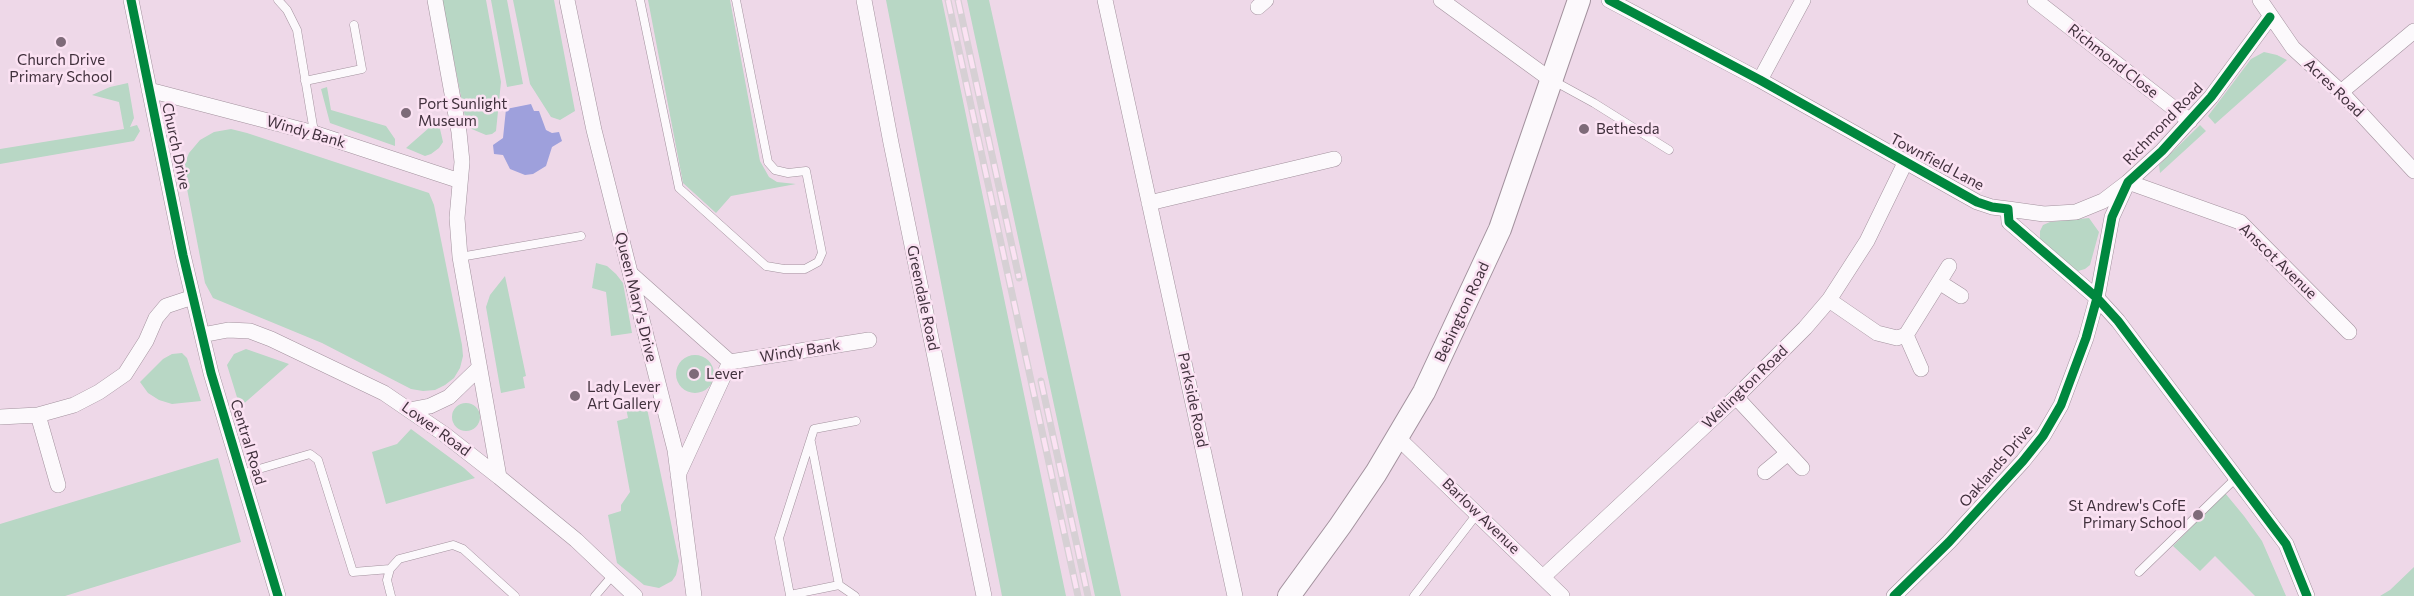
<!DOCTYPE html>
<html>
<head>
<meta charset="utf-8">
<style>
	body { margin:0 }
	canvas { display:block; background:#eed8e8 }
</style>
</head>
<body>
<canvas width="2414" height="596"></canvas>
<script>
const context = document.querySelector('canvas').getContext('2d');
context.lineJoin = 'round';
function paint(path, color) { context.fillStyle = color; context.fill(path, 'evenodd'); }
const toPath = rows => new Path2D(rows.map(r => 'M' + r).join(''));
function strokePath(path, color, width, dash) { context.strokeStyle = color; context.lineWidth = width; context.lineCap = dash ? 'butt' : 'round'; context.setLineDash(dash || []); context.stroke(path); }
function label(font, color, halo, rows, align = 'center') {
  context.font = font + ' Commissioner,sans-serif'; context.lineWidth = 5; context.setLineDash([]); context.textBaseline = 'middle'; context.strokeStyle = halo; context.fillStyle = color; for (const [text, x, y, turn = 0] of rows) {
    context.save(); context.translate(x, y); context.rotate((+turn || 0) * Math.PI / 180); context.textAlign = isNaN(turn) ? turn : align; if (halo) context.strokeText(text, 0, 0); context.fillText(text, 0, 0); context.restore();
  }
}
paint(toPath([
	[442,0,486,0,501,82,496,131,492,134,486,135,467,127],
	[491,0,507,0,523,84,507,87],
	[513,0,554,0,575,111,560,120,551,117,530,84],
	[648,0,730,0,760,161,769,177,777,182,796,184,731,196,716,213,683,183],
	[886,0,942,0,1066,596,1002,596],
	[967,0,989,0,1121,596,1095,596],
	[2264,52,2277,55,2287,60,2215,124,2208,116,2251,59],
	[128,83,134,118,130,127,137,125,140,131,134,141,0,164,0,149,124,129,119,102,92,95,110,87],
	[327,87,331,110,386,126,395,139,395,146,330,123,321,89],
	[438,120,443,142,439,148,431,154,425,156,406,148],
	[2200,125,2206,131,2160,173,2159,165],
	[231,129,247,133,429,193,434,205,462,345,463,356,460,368,454,378,445,385,435,390,423,391,411,389,322,343,213,298,205,283,183,168,189,153,200,140,214,132],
	[2089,218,2099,232,2090,265,2085,269,2078,271,2070,267,2040,240,2040,231,2043,225,2050,222],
	[596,263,607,266,616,274,623,283,632,333,611,336,606,292,592,288],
	[505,276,526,376,523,377,525,388,501,393,486,307,490,295],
	[246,349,289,364,240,407,227,365,234,354],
	[182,353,187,358,201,401,172,404,159,400,148,393,140,382,163,359,172,354],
	'676 374a19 19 0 1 1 38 0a19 19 0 1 1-38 0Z',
	[645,399,679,561,676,575,672,581,659,588,644,585,617,563,608,515,621,511,621,505,630,492,617,421,628,418,625,403],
	'452 417a14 14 0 1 1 28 0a14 14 0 1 1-28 0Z',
	[411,429,464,468,475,478,386,504,372,452,397,444],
	[218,458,241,542,65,596,0,596,0,524],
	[2225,493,2244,516,2262,541,2286,596,2255,596,2215,556,2200,571,2173,546],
	[2414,567,2414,596,2380,596,2390,590]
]), '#b8d7c5');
paint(toPath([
	[531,104,534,111,539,111,546,130,552,133,559,132,562,141,552,147,546,166,533,174,525,175,510,169,503,155,494,154,493,145,503,138,506,109]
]), '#9ea0dc');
const service = toPath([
	[278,0,287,10,297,30,314,132],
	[640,0,679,188,766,266,784,269,805,269,818,262,822,253,806,171,788,173,775,170,768,162,736,0],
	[1552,80,1594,103,1669,150],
	[305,81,362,69,354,25],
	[460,257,581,236],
	[811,442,839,585],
	[242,474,310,454,318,460,353,572,390,569],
	[2139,572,2236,478],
	[391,596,387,580,390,569,399,559,453,545,463,549,515,596],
	[595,596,613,575],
	[855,596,839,585,790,595,779,538,814,429,856,421],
	[1414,596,1477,514]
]);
const minor = toPath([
	[131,0,183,255,211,373,278,596],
	[435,0,459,132,462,162,457,218,460,257,499,477],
	[567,0,594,130,675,450,694,596],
	[864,0,891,143,984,596],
	[1105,0,1235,596],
	[1441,0,1551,80],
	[1609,0,1760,80,1977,202,1992,207,2008,209,2009,222,2097,298,2118,321,2286,544,2307,596],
	[2035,0,2190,121],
	[2260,0,2293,48,2341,92,2414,171],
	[1258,7,1266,0],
	[1760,80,1803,0],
	[149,90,314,133,460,181],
	[2341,92,2414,31],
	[1149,203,1334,159],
	[2008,209,2044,214,2076,212,2103,201,2128,182,2240,222,2349,332],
	[631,274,730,362,869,340],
	[1939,282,1961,296],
	[1829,300,1877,333,1897,338,1906,335,1949,266],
	[202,335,228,330,250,331,271,339,384,393,444,434,499,477,576,540,635,596],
	[1906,335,1921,369],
	[1736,397,1802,468],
	[409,410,430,406,449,397,479,368],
	[38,415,58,485],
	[0,417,38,415,74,405,99,392,125,374,146,341,156,318,166,306,193,297],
	[1398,438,1562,596],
	[1765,472,1788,453],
	[678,475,730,362],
	[1543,577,1736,397,1805,328,1829,300,1867,241,1905,163],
	[1894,596,1949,542,2023,461,2043,436,2061,405,2086,338,2097,298,2112,217,2128,182,2162,151,2211,97,2270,17]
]);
const secondary = toPath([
	[1289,596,1340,526,1376,473,1424,392,1500,229,1579,0]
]);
strokePath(service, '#a3929e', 9);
strokePath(minor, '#a3929e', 16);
strokePath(secondary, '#a3929e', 24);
strokePath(service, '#fcf9fc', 8);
strokePath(minor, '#fcf9fc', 15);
strokePath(secondary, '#fcf9fc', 22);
const rail = toPath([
	[948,0,1078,596],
	[958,0,1019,278],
	[1041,381,1088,596]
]);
strokePath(rail, '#d6d0d4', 7);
strokePath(rail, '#fbe2f3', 4.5, [14]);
strokePath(toPath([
	[131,0,183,255,211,373,278,596],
	[1609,0,1760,80,1977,202,1992,207,2008,209,2009,222,2097,298,2118,321,2286,544,2307,596],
	[1894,596,1949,542,2023,461,2043,436,2061,405,2086,338,2097,298,2112,217,2128,182,2162,151,2211,97,2270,17]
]), '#00873e', 9);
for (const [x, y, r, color] of [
	[61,42,6,"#7e6b79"],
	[406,113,6,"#7e6b79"],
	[1584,129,6,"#7e6b79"],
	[694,374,6,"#7e6b79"],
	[575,396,6,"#7e6b79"],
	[2198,515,6,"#7e6b79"]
]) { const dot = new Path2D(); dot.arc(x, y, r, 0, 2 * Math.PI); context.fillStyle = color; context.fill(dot); strokePath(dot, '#fbe2f3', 2); }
label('15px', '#41313d', '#fbe2f3', [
	["Church Drive",61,60,"center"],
	["Primary School",61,77,"center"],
	["Port Sunlight",418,104],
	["Museum",418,121],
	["Bethesda",1596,129],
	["Lever",706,374],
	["Lady Lever",587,387],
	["Art Gallery",587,404],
	["St Andrew's CofE",2186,506,"right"],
	["Primary School",2186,523,"right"]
], 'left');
label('15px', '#41313d', '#fbe2f3', [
	["Richmond Close",2113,61,38],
	["Acres Road",2334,88,44],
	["Richmond Road",2163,124,-46],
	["Windy Bank",306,132,16],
	["Church Drive",176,146,78],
	["Townfield Lane",1937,162,28],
	["Anscot Avenue",2278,261,44],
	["Queen Mary's Drive",636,297,76],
	["Greendale Road",923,298,78],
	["Bebington Road",1462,312,-65],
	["Windy Bank",800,351,-9],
	["Wellington Road",1745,387,-44],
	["Parkside Road",1193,400,78],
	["Lower Road",436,429,36],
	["Central Road",248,442,73],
	["Oaklands Drive",1996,466,-49],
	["Barlow Avenue",1481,516,44]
]);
</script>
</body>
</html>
